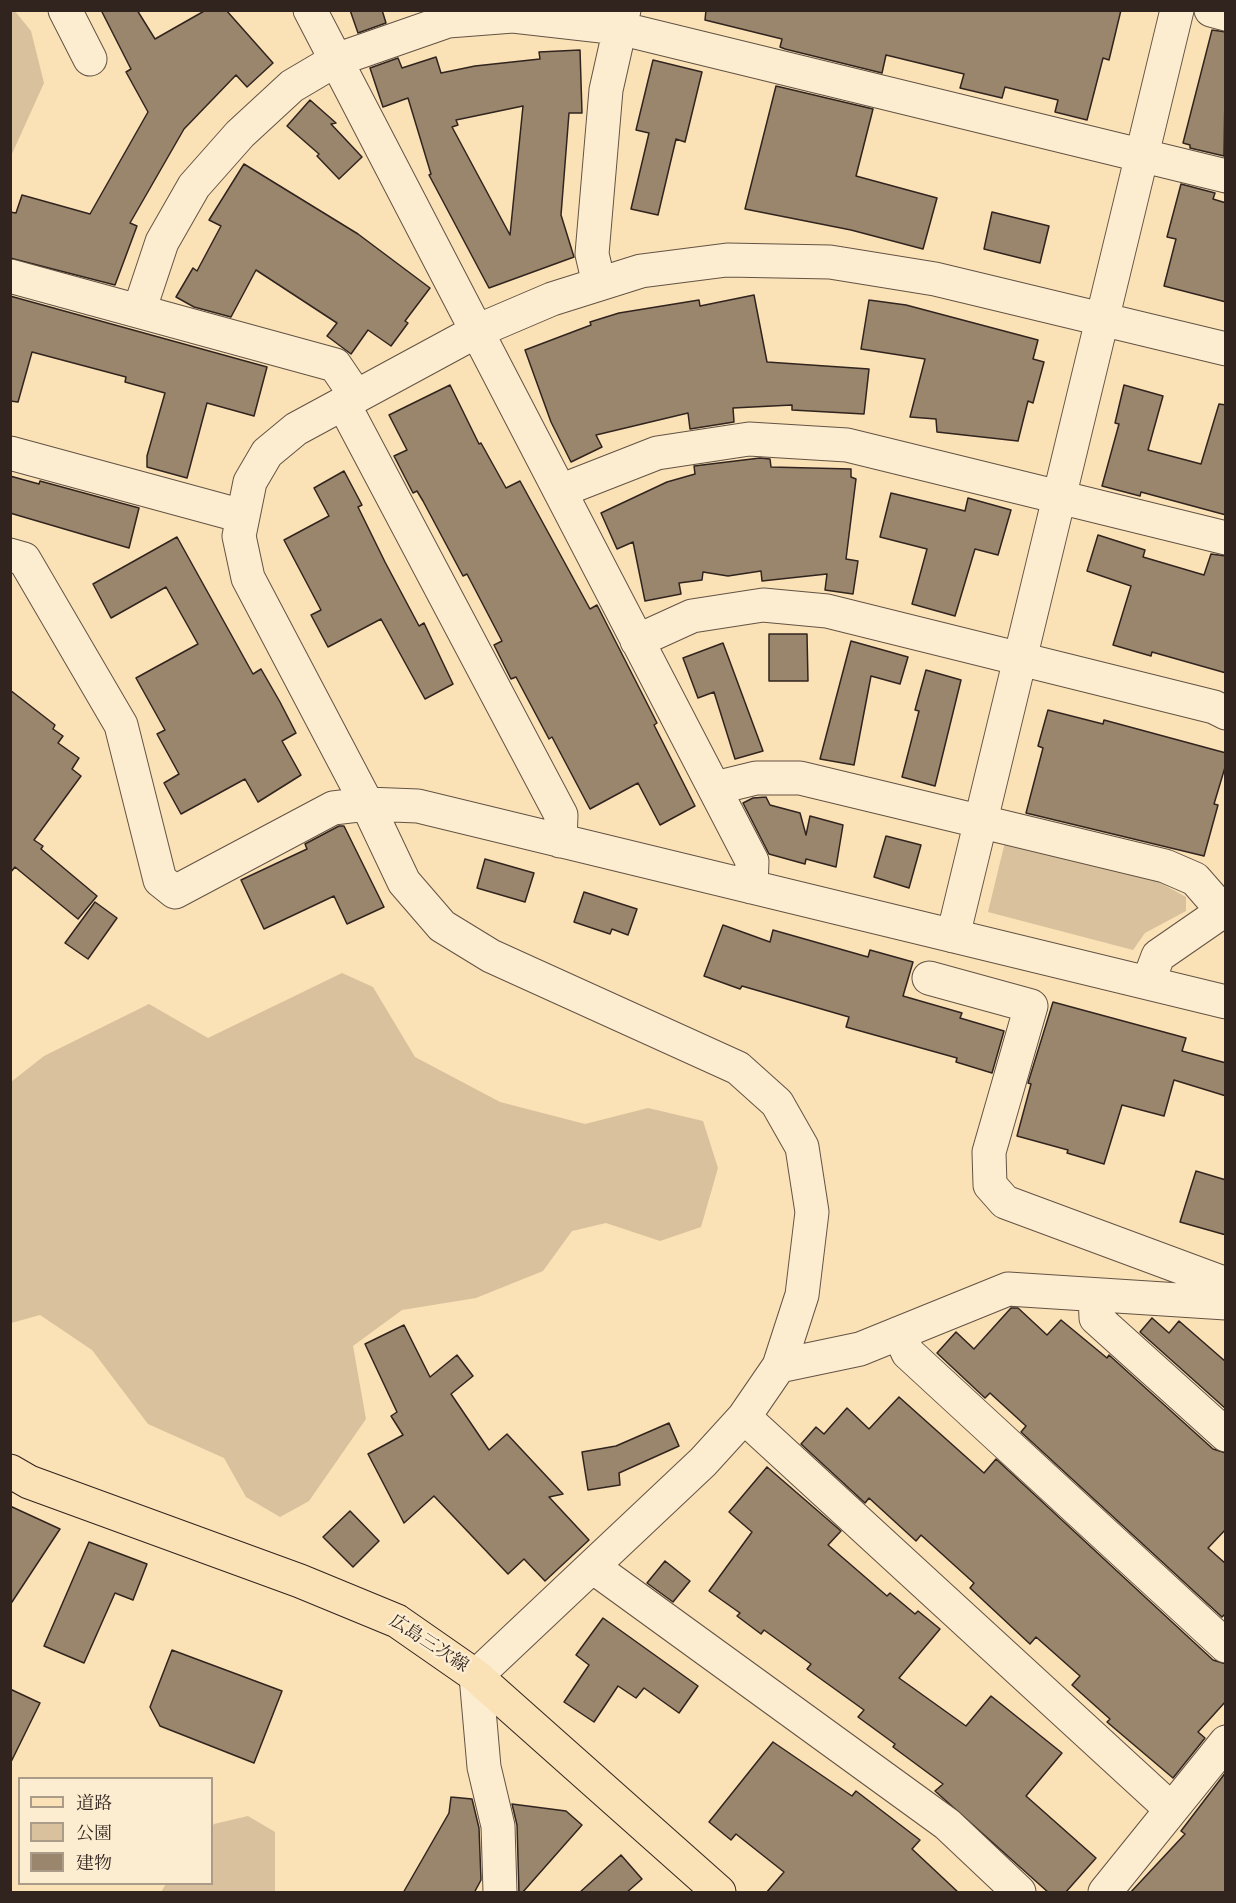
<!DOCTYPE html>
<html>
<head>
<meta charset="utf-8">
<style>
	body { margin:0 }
	#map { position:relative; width:1236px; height:1903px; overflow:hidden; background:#fae1b6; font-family:Vollkorn,"Noto Serif JP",serif }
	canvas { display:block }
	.frame { position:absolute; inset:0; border:12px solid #31241e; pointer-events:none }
	.legend { position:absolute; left:18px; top:1777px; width:195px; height:108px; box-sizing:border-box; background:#fcecd0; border:2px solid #ab9c89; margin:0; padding:8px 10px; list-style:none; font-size:18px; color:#31241e }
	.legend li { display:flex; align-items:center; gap:12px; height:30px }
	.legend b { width:30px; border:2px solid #ab9c89 }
</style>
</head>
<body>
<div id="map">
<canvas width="1236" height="1903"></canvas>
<div class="frame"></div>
<ul class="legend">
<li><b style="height:8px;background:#fae1b6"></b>道路</li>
<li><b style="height:16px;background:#d8c19c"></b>公園</li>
<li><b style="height:16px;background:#9a866d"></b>建物</li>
</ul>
</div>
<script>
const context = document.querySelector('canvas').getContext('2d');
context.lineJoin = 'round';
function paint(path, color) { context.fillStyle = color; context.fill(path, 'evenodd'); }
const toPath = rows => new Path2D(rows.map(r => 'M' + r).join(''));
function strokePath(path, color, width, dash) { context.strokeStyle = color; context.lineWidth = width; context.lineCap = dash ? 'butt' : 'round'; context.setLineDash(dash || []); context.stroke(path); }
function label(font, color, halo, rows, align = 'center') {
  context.font = font + ' Vollkorn,"Noto Serif JP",serif'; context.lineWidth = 5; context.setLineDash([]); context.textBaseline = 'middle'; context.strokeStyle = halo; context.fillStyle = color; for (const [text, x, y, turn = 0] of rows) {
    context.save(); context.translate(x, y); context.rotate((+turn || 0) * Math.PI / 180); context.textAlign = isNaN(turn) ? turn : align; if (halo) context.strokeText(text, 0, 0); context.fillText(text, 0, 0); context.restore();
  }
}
paint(toPath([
	[14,10,31,31,44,83,11,156,10,11],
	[1005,842,1148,876,1186,897,1186,911,1145,933,1133,950,988,912],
	[342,973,373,987,415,1057,500,1102,585,1124,648,1108,703,1121,718,1168,701,1227,660,1241,606,1223,572,1231,543,1271,476,1298,402,1310,353,1346,366,1419,309,1501,280,1517,246,1497,224,1458,148,1424,92,1350,40,1315,11,1323,11,1082,44,1056,149,1004,208,1038],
	[248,1816,275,1832,275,1892,161,1892,166,1884,212,1884,212,1827,214,1824]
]), '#d8c19c');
const building = toPath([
	[101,10,137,10,155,39,206,10,226,10,273,63,247,87,236,75,184,129,130,223,137,226,115,285,10,258,10,212,16,213,22,195,90,214,148,112,126,72,131,69,101,10],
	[350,10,382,10,386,23,358,33,350,10],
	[706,10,1121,10,1109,60,1103,58,1087,120,1055,112,1058,100,1005,87,1002,98,960,88,964,74,886,55,882,73,785,49,780,47,782,39,705,20,706,10],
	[1212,30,1226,32,1224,156,1190,148,1190,145,1183,143,1212,30],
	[580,50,582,113,569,113,561,215,574,257,489,288,429,175,431,174,408,98,383,107,370,68,398,58,402,68,436,57,441,73,475,66,540,59,539,52,580,50],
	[523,106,510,235,452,127,458,125,456,120,523,106],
	[653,60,702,72,685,142,676,139,658,215,631,209,649,133,636,130,653,60],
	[776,86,873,109,856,176,937,198,923,249,851,230,745,209,776,86],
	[310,100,336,123,331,124,362,157,339,179,317,156,319,154,287,126,310,100],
	[244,164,358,234,430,288,405,321,408,323,391,346,368,330,351,354,327,336,337,323,256,270,231,317,194,307,176,297,193,268,197,271,221,226,209,220,244,164],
	[1181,184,1215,193,1213,199,1226,203,1226,302,1164,286,1176,239,1167,237,1181,184],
	[992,212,1049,226,1040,263,984,249,992,212],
	[754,295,767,362,869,369,864,414,792,410,792,405,733,408,734,422,690,429,688,413,596,435,602,447,571,462,551,422,525,350,591,325,590,322,619,313,699,300,700,306,754,295],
	[10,296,267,367,254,416,207,403,187,478,147,467,147,456,165,393,125,382,126,377,32,352,18,402,10,401,10,296],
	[869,300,906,305,1038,340,1033,359,1044,362,1033,403,1028,401,1018,441,937,432,936,419,910,417,925,359,861,349,869,300],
	[450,385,479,444,481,443,506,488,520,481,590,609,597,605,657,723,654,725,695,806,660,825,638,783,590,809,552,737,549,739,516,677,511,679,494,645,502,641,467,574,463,576,423,501,417,491,413,493,394,456,407,450,389,415,450,385],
	[1124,385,1163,396,1148,450,1201,464,1219,404,1226,405,1226,515,1141,492,1140,496,1102,486,1119,424,1115,423,1124,385],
	[760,458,770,459,771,467,851,469,851,477,856,479,846,559,858,561,853,594,825,590,827,574,762,581,761,571,728,576,703,572,702,580,679,583,681,594,645,601,633,542,617,549,601,513,667,482,695,474,694,466,760,458],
	[344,471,362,505,358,507,385,562,419,626,424,623,453,684,425,699,381,619,328,647,311,615,321,610,284,540,329,516,314,488,344,471],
	[10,476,39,484,40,481,139,508,129,548,10,513,10,476],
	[891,493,965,511,968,498,1011,510,998,555,975,549,955,616,912,604,927,549,880,537,891,493],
	[1098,535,1145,550,1143,557,1204,575,1211,554,1226,556,1226,673,1152,652,1151,656,1113,645,1131,586,1087,571,1098,535],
	[177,537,253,674,261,669,280,702,296,733,282,741,301,775,258,802,245,779,181,814,164,783,179,774,157,734,165,730,136,678,198,644,166,587,111,618,93,584,177,537],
	[769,634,807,634,808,681,769,681,769,634],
	[851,641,908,657,900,684,871,676,854,765,820,759,851,641],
	[723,643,763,751,735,759,714,692,698,698,683,658,723,643],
	[926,670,961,680,935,786,902,777,919,711,915,710,926,670],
	[10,690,55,725,53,729,63,736,58,743,79,758,72,769,81,776,34,840,43,846,41,849,97,896,78,919,15,867,10,873,10,690],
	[1048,710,1103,724,1104,720,1226,753,1226,764,1214,804,1218,805,1204,856,1026,813,1043,748,1038,746,1048,710],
	[766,797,770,805,800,813,806,835,810,816,843,825,836,867,806,859,805,864,769,854,743,803,753,798,766,797],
	[339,826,344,826,384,907,347,924,334,896,264,929,241,880,307,849,305,844,339,826],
	[886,836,921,845,909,888,874,877,886,836],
	[485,859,534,873,525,902,477,888,485,859],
	[584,892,637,909,628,935,612,929,610,934,574,922,584,892],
	[95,902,117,918,88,959,65,943,95,902],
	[723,925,770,942,773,930,868,957,870,950,913,962,903,996,962,1013,960,1018,1004,1031,992,1073,956,1062,957,1058,846,1027,849,1017,742,986,740,989,704,976,723,925],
	[1053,1002,1186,1038,1182,1051,1226,1063,1226,1096,1174,1080,1164,1116,1122,1105,1104,1164,1067,1153,1068,1150,1017,1136,1031,1084,1028,1083,1053,1002],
	[1196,1171,1226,1180,1226,1235,1180,1222,1196,1171],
	[1011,1308,1018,1308,1047,1335,1061,1320,1107,1358,1109,1355,1213,1449,1226,1453,1226,1529,1208,1548,1226,1564,1226,1613,1222,1617,1021,1432,1026,1426,990,1393,985,1398,937,1353,956,1332,974,1349,1011,1308],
	[1152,1318,1169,1333,1179,1321,1226,1362,1226,1409,1140,1332,1152,1318],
	[404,1325,430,1377,457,1355,473,1376,451,1394,489,1450,507,1434,563,1494,549,1497,589,1540,545,1581,524,1559,508,1574,434,1496,404,1523,368,1454,403,1435,391,1416,397,1412,365,1344,404,1325],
	[899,1397,984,1473,996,1459,1213,1660,1226,1664,1226,1701,1198,1732,1205,1738,1173,1778,1107,1722,1110,1719,1072,1685,1080,1676,1036,1637,1030,1644,970,1588,974,1583,921,1535,916,1541,869,1498,865,1503,801,1444,816,1427,824,1434,847,1408,869,1429,899,1397],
	[669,1423,679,1446,619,1473,620,1485,588,1490,582,1452,616,1446,669,1423],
	[767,1467,841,1531,828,1545,887,1596,890,1593,915,1614,918,1611,940,1629,899,1678,966,1726,991,1696,1062,1753,1026,1796,1096,1858,1065,1893,1049,1893,935,1791,943,1784,893,1747,895,1744,858,1717,864,1710,807,1669,811,1664,764,1630,761,1634,737,1616,740,1613,709,1591,752,1532,729,1512,767,1467],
	[10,1506,60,1529,10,1605,10,1506],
	[350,1511,379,1541,353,1567,323,1537,350,1511],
	[89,1542,147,1564,133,1600,115,1593,84,1663,44,1646,89,1542],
	[665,1561,690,1581,673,1602,647,1583,665,1561],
	[603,1618,698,1686,679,1713,644,1688,636,1698,618,1686,594,1722,564,1702,589,1665,576,1655,603,1618],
	[172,1650,282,1691,254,1763,160,1726,150,1707,172,1650],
	[10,1689,40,1703,10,1764,10,1689],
	[773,1742,852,1796,856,1791,920,1840,912,1849,959,1893,766,1893,784,1872,736,1834,731,1840,709,1822,773,1742],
	[1226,1772,1226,1893,1130,1893,1185,1834,1181,1831,1226,1772],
	[451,1797,472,1799,479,1828,481,1880,474,1893,403,1893,449,1813,451,1797],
	[512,1804,566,1811,582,1825,522,1893,519,1893,517,1825,512,1804],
	[621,1855,642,1879,626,1893,579,1893,621,1855]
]);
paint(building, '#9a866d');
strokePath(building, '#31241e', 1.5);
const minor = toPath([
	[65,10,90,59],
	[310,10,752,861,751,887],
	[1211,10,1226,14],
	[10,276,335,365,356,396],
	[599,284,592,254,606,90,624,10],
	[139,311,162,242,194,186,240,134,292,86,336,60,448,21,513,16,619,28,1226,176],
	[343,403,561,815,560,841],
	[10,453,242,516],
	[560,491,657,453,749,439,847,445,1226,538],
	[10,555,24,559,121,725,160,880,175,892,333,808,367,804,418,806,1226,1002],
	[637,641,692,616,763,605,827,611,1214,707,1226,713],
	[715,788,756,778,800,778,1165,866,1195,879,1223,911],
	[953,936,1177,10],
	[929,978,1031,1006,989,1152,990,1185,1005,1202,1226,1284],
	[1148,983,1158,956,1226,909],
	[1095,1295,1096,1318,1226,1435],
	[899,1333,908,1353,1226,1646],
	[779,1366,860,1349,1008,1289,1226,1303],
	[744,1417,1171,1809],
	[593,1567,947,1824,1019,1892],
	[500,1892,498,1826,484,1767,476,1676,703,1462,744,1417,779,1366,802,1295,812,1212,802,1147,777,1103,738,1068,491,956,442,926,404,882,367,804,248,578,239,536,250,482,267,453,296,429,477,331,552,299,641,271,727,260,830,262,935,279,1226,349],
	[1105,1892,1226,1742]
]);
const major = toPath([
	[10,1471,29,1482,300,1581,397,1621,476,1676,719,1892]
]);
strokePath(minor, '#635344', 35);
strokePath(major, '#31241e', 35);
strokePath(minor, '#fcecd0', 33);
strokePath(major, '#fae1b6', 33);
label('18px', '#31241e', '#fcecd0', [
	["広島三次線",428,1645,33]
]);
</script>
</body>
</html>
